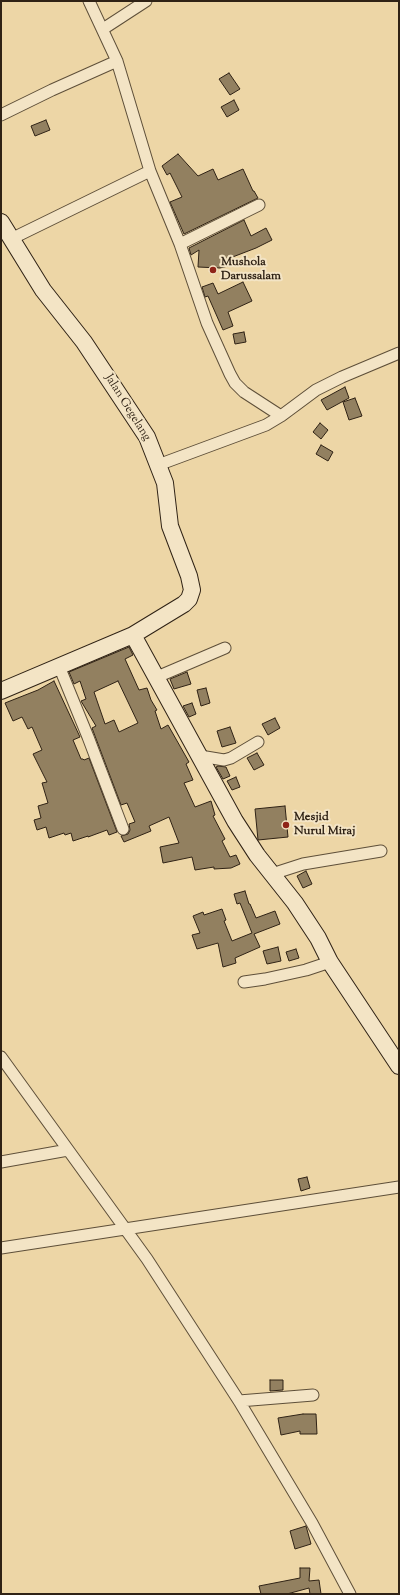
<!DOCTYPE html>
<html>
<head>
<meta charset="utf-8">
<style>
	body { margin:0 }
	#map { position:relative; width:400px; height:1595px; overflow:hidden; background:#edd6a6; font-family:"Sorts Mill Goudy",serif }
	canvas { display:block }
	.frame { position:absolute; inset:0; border:2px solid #2f2215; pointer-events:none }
</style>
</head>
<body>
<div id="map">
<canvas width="400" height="1595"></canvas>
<div class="frame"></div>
</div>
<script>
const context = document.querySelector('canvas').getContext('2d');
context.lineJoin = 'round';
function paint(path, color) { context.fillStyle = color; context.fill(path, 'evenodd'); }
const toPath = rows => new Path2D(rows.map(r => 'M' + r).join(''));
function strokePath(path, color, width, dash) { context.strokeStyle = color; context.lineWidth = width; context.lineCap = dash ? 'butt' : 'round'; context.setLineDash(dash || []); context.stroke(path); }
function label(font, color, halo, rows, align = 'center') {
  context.font = font + ' "Sorts Mill Goudy",serif'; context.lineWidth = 4; context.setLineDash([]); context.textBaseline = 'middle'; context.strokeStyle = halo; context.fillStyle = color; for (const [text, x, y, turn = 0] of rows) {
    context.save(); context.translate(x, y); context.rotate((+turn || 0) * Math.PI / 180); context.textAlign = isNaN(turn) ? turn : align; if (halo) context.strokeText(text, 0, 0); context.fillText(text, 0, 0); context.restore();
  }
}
const building = toPath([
	[229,73,240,89,230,95,219,79,229,73],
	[234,100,239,110,227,117,221,107,234,100],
	[46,120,50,130,35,136,31,126,46,120],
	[178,154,198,176,213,169,218,180,243,169,253,191,254,191,258,198,184,234,170,202,182,197,170,173,167,175,162,166,178,154],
	[244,220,251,236,266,228,272,240,256,248,230,258,232,265,220,268,198,267,199,250,191,255,189,248,244,220],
	[243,282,252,301,228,312,233,326,223,330,208,296,205,297,202,287,213,283,218,294,243,282],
	[244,332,246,342,235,344,233,334,244,332],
	[345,387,349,398,327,410,321,400,345,387],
	[355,398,362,416,349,420,343,402,355,398],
	[320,423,328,430,321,439,313,432,320,423],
	[321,445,333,452,328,461,316,454,321,445],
	[129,647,133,655,125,659,139,690,147,688,151,700,157,710,155,711,161,729,168,725,189,762,186,764,193,780,184,783,195,807,211,801,215,815,213,816,225,839,222,841,230,857,236,855,240,864,231,868,214,869,214,867,195,870,192,857,163,863,160,847,179,843,169,817,149,826,151,831,124,842,121,836,128,834,130,830,129,824,135,822,127,803,121,805,92,728,96,726,81,701,86,699,80,681,74,684,69,672,129,647],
	[118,681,138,723,119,732,114,720,105,724,94,692,118,681],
	[187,672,191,684,174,689,170,679,187,672],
	[54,681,80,737,73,740,81,759,83,759,84,760,89,758,117,832,109,835,107,830,88,837,88,836,73,841,71,833,65,835,64,833,49,838,46,827,37,830,34,820,41,818,38,806,48,803,42,783,47,782,33,754,42,750,32,727,28,729,22,717,13,721,5,703,38,690,54,681],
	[206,688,210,703,201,706,197,690,206,688],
	[192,703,196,714,189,717,183,706,192,703],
	[275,718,280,728,268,735,262,724,275,718],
	[230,727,236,743,222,747,217,731,230,727],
	[257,753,264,765,254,770,247,758,257,753],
	[218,766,226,767,230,776,223,779,216,767,218,766],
	[236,777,240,787,232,790,227,781,236,777],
	[285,806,288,837,258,840,255,809,285,806],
	[306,871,312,884,303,888,297,876,306,871],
	[245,891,249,904,250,904,256,918,275,911,280,924,254,934,260,947,235,958,236,963,223,967,218,943,197,949,192,935,200,933,193,916,203,912,204,915,222,909,226,920,224,921,232,941,252,933,240,903,237,904,234,894,245,891],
	[278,947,281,961,267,964,263,951,278,947],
	[296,949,299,958,289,961,286,952,296,949],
	[307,1177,310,1188,301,1191,298,1179,307,1177],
	[270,1380,283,1380,283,1390,270,1391,270,1380],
	[303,1414,316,1414,317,1434,300,1434,300,1431,281,1435,278,1418,303,1414],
	[306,1526,311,1544,295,1549,290,1531,306,1526],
	[300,1568,310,1568,309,1581,319,1580,321,1594,310,1594,309,1588,287,1594,261,1594,259,1586,300,1578,300,1568]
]);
paint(building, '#928060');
strokePath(building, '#2f2215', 1);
const street = toPath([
	[89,1,117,61,150,171,180,244,207,323,230,374,235,383,244,392,281,416],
	[103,29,146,1],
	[1,115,52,90,117,61],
	[11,239,150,171],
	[180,244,259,205],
	[158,465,266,425,281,416,316,390,342,377,399,353],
	[59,666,88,737,123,829],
	[157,677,225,648],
	[200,756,224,760,231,758,258,742],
	[272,874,303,864,381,851],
	[244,982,265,979,306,970,330,962],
	[1,1057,147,1259,239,1401,312,1523,350,1594],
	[1,1162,68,1150],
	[1,1248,399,1187],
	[239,1401,313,1395]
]);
const secondary = toPath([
	[1,222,43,290,84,342,147,437,165,483,170,526,189,576,192,590,189,599,184,604,133,635,1,691],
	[133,635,235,821,257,855,295,903,318,938,330,962,399,1066]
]);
strokePath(street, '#5e4f39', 13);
strokePath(secondary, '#2f2215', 18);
strokePath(street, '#f3e4c5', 11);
strokePath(secondary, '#f3e4c5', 16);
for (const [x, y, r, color] of [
	[213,270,4,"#8f2418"],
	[286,825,4,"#8f2418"]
]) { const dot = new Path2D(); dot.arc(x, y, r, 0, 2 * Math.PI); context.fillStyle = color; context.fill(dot); strokePath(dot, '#f3e4c5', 1.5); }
label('bold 12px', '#2f2215', '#f3e4c5', [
	["Mushola",221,263],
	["Darussalam",221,277],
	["Mesjid",294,818],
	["Nurul Miraj",294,832]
], 'left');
label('12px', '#2f2215', '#f3e4c5', [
	["Jalan Gegelang",127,408,58]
]);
</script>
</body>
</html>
